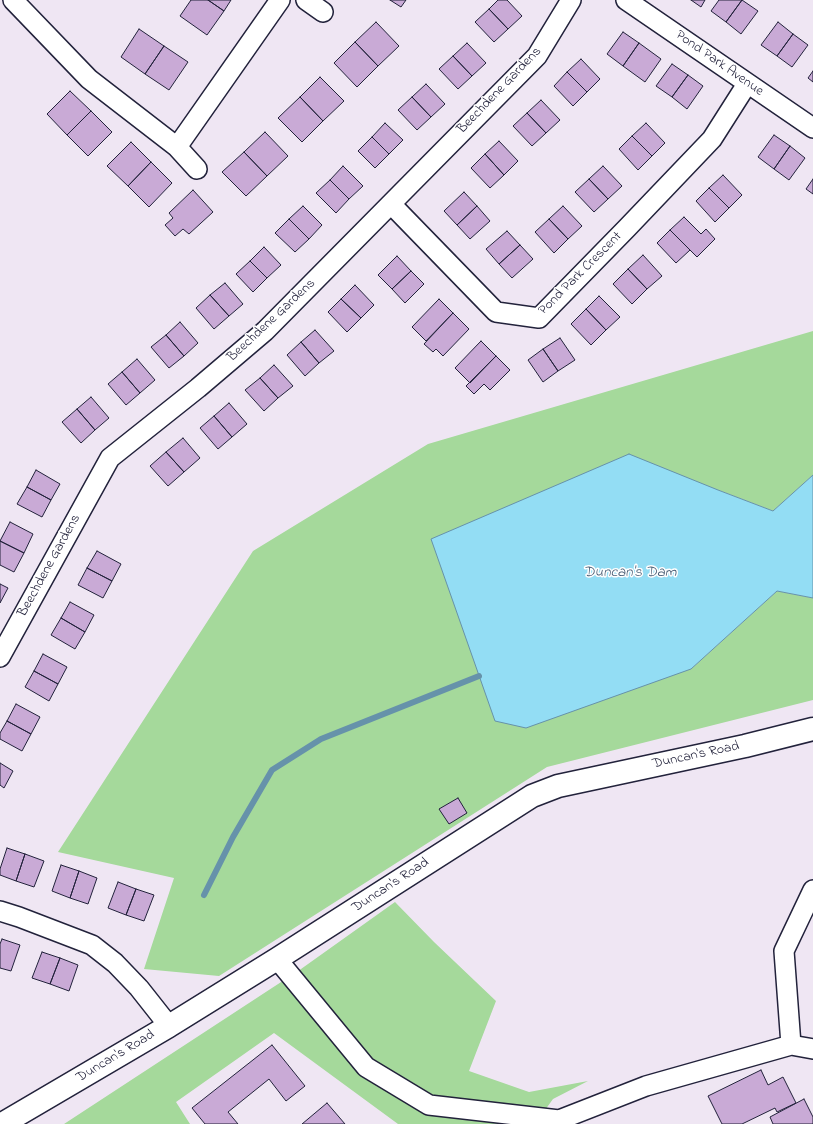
<!DOCTYPE html>
<html>
<head>
<meta charset="utf-8">
<style>
	body { margin:0 }
	canvas { display:block; background:#efe6f3 }
</style>
</head>
<body>
<canvas width="813" height="1124"></canvas>
<script>
const context = document.querySelector('canvas').getContext('2d');
context.lineJoin = 'round';
function paint(path, color) { context.fillStyle = color; context.fill(path, 'evenodd'); }
const toPath = rows => new Path2D(rows.map(r => 'M' + r).join(''));
function strokePath(path, color, width, dash) { context.strokeStyle = color; context.lineWidth = width; context.lineCap = dash ? 'butt' : 'round'; context.setLineDash(dash || []); context.stroke(path); }
function label(font, color, halo, rows, align = 'center') {
  context.font = font + ' "Indie Flower",sans-serif'; context.lineWidth = 3; context.setLineDash([]); context.textBaseline = 'middle'; context.strokeStyle = halo; context.fillStyle = color; for (const [text, x, y, turn = 0] of rows) {
    context.save(); context.translate(x, y); context.rotate((+turn || 0) * Math.PI / 180); context.textAlign = isNaN(turn) ? turn : align; if (halo) context.strokeText(text, 0, 0); context.fillText(text, 0, 0); context.restore();
  }
}
paint(toPath([
	[813,331,813,475,773,511,718,490,691,669,777,591,813,598,813,700,547,767,219,976,144,969,174,878,58,852,253,551,428,444],
	[395,902,434,942,496,1001,469,1071,529,1092,588,1081,553,1099,535,1124,398,1124,274,1033,176,1102,190,1124,64,1124,301,969]
]), '#a5d99b');
const water = toPath([
	[629,454,718,490,773,511,813,475,813,598,777,591,691,669,526,728,495,721,431,539,629,454]
]);
paint(water, '#93ddf4');
strokePath(water, '#6692aa', 1);
strokePath(toPath([
	[204,895,233,837,272,770,321,739,479,676]
]), '#6692aa', 6);
const building = toPath([
	[191,0,208,0,224,11,207,35,180,16,191,0],
	[208,0,231,0,224,11,208,0],
	[390,0,406,0,401,7,390,0],
	[498,0,507,0,522,16,508,29,489,9,498,0],
	[691,0,705,0,701,7,691,0],
	[719,0,742,0,726,22,711,11,719,0],
	[742,0,758,11,741,34,726,22,742,0],
	[489,9,508,29,494,42,475,22,489,9],
	[376,22,399,46,378,66,355,42,376,22],
	[778,22,793,34,777,56,761,45,778,22],
	[139,29,164,46,145,74,121,57,139,29],
	[623,32,639,43,623,66,607,54,623,32],
	[793,34,808,45,792,67,777,56,793,34],
	[355,42,378,66,357,87,334,63,355,42],
	[467,43,486,63,472,76,453,56,467,43],
	[639,43,661,59,645,82,623,66,639,43],
	[164,46,188,62,169,90,145,74,164,46],
	[453,56,472,76,458,89,439,69,453,56],
	[581,59,600,79,587,92,567,72,581,59],
	[672,64,688,75,672,97,656,86,672,64],
	[813,71,813,82,808,78,813,71],
	[567,72,587,92,573,106,554,86,567,72],
	[688,75,703,86,687,109,672,97,688,75],
	[320,77,344,101,323,121,300,97,320,77],
	[426,84,445,104,431,117,412,97,426,84],
	[70,91,91,111,67,135,47,114,70,91],
	[300,97,323,121,302,142,278,118,300,97],
	[412,97,431,117,417,130,398,110,412,97],
	[541,100,560,120,546,133,527,113,541,100],
	[91,111,112,132,88,156,67,135,91,111],
	[527,113,546,133,532,146,513,126,527,113],
	[385,123,403,140,389,154,372,137,385,123],
	[646,123,665,143,652,156,632,136,646,123],
	[265,132,288,156,267,176,244,152,265,132],
	[774,135,790,146,774,169,758,157,774,135],
	[632,136,652,156,638,170,619,149,632,136],
	[372,137,389,154,375,168,358,151,372,137],
	[499,141,518,161,504,175,485,154,499,141],
	[131,142,151,162,128,186,107,166,131,142],
	[790,146,805,158,789,180,774,169,790,146],
	[244,152,267,176,246,196,222,172,244,152],
	[485,154,504,175,490,188,471,168,485,154],
	[151,162,172,183,149,207,128,186,151,162],
	[343,166,363,186,349,199,330,180,343,166],
	[603,166,622,186,608,199,589,179,603,166],
	[723,175,742,195,729,208,709,188,723,175],
	[589,179,608,199,594,212,575,192,589,179],
	[813,179,813,194,806,189,813,179],
	[330,180,349,199,336,213,316,193,330,180],
	[709,188,729,208,715,222,696,201,709,188],
	[193,190,213,212,189,234,183,229,175,236,165,225,173,218,169,213,193,190],
	[464,192,477,206,457,225,444,211,464,192],
	[303,206,322,225,309,239,289,219,303,206],
	[477,206,490,221,470,239,457,225,477,206],
	[563,206,582,226,568,239,549,219,563,206],
	[684,217,701,234,706,229,715,239,697,257,670,230,684,217],
	[289,219,309,239,295,252,275,233,289,219],
	[549,219,568,239,554,253,535,232,549,219],
	[670,230,690,250,676,263,657,243,670,230],
	[507,231,520,245,499,264,486,249,507,231],
	[520,245,533,259,512,278,499,264,520,245],
	[264,247,281,265,267,278,250,261,264,247],
	[643,255,662,276,647,289,628,269,643,255],
	[397,256,411,271,392,289,378,275,397,256],
	[250,261,267,278,253,292,236,274,250,261],
	[628,269,647,289,632,304,613,284,628,269],
	[411,271,424,284,405,303,392,289,411,271],
	[225,283,243,304,229,316,210,295,225,283],
	[355,285,374,305,361,318,341,299,355,285],
	[210,295,229,316,214,329,196,308,210,295],
	[599,296,620,317,606,330,586,309,599,296],
	[341,299,361,318,347,332,328,312,341,299],
	[439,299,453,313,426,341,412,327,439,299],
	[586,309,606,330,591,345,571,324,586,309],
	[453,313,469,329,443,356,436,349,433,352,424,344,453,313],
	[180,322,198,343,184,356,166,335,180,322],
	[315,330,334,351,319,363,301,342,315,330],
	[166,335,184,356,169,368,151,347,166,335],
	[560,338,575,360,558,371,543,349,560,338],
	[481,341,496,356,470,383,455,368,481,341],
	[301,342,319,363,305,376,287,355,301,342],
	[543,349,558,371,543,382,528,360,543,349],
	[496,356,510,370,490,390,484,384,474,394,466,386,496,356],
	[137,359,155,380,140,393,122,372,137,359],
	[274,365,293,386,278,398,260,378,274,365],
	[122,372,140,393,126,405,108,384,122,372],
	[260,378,278,398,264,411,245,390,260,378],
	[91,397,109,418,95,430,77,409,91,397],
	[229,403,247,424,232,437,214,416,229,403],
	[77,409,95,430,81,443,62,422,77,409],
	[214,416,232,437,218,449,200,428,214,416],
	[183,438,200,458,184,472,166,452,183,438],
	[166,452,184,472,168,486,150,466,166,452],
	[36,470,60,484,51,500,27,487,36,470],
	[27,487,51,500,42,517,17,504,27,487],
	[10,522,33,534,24,553,0,541,10,522],
	[0,541,24,553,14,572,0,565,0,541],
	[97,551,121,564,112,581,87,568,97,551],
	[87,568,112,581,103,598,78,585,87,568],
	[0,584,8,588,0,603,0,584],
	[70,602,94,615,85,632,61,618,70,602],
	[61,618,85,632,75,649,51,635,61,618],
	[43,654,67,667,58,684,34,671,43,654],
	[34,671,58,684,49,701,25,687,34,671],
	[16,704,40,717,31,734,7,721,16,704],
	[7,721,31,734,22,751,0,739,0,733,7,721],
	[0,763,13,771,4,788,0,785,0,763],
	[458,798,467,813,449,824,439,809,458,798],
	[7,848,25,854,16,881,0,875,0,869,7,848],
	[25,854,44,861,34,887,16,881,25,854],
	[61,865,79,871,70,898,52,891,61,865],
	[79,871,97,878,88,904,70,898,79,871],
	[118,882,136,889,126,915,108,908,118,882],
	[136,889,154,895,144,921,126,915,136,889],
	[2,939,20,945,11,971,0,968,0,944,2,939],
	[42,952,60,958,50,984,32,978,42,952],
	[60,958,78,965,69,991,50,984,60,958],
	[272,1045,305,1086,286,1101,269,1079,228,1112,238,1124,205,1124,192,1108,272,1045],
	[761,1070,768,1085,783,1077,796,1103,777,1112,775,1108,742,1124,722,1124,708,1096,761,1070],
	[804,1099,813,1117,813,1124,773,1124,770,1117,804,1099],
	[327,1103,345,1124,302,1124,327,1103]
]);
paint(building, '#c9aad6');
strokePath(building, '#22223b', 1);
const minor = toPath([
	[13,0,89,79,177,147,197,169],
	[306,0,323,12],
	[626,0,813,128],
	[177,147,280,0],
	[391,204,496,312,539,318,627,228,712,139,747,84],
	[0,657,110,458,198,388,265,331,537,56,571,0],
	[0,911,19,917,92,945,115,963,139,988,169,1026],
	[277,959,366,1067,429,1105,559,1120,646,1086,791,1045,813,1049],
	[791,1045,784,951,813,890]
]);
const tertiary = toPath([
	[2,1124,169,1026,277,959,532,796,558,786,745,746,813,729]
]);
strokePath(minor, '#22223b', 22);
strokePath(tertiary, '#22223b', 25);
strokePath(minor, '#fff', 19);
strokePath(tertiary, '#fff', 22);
label('14px', '#22223b', '#fff', [
	["Pond Park Avenue",719,64,35],
	["Beechdene Gardens",500,91,-46],
	["Pond Park Crescent",581,274,-45],
	["Beechdene Gardens",272,321,-43],
	["Beechdene Gardens",50,566,-61],
	["Duncan's Road",696,756,-12],
	["Duncan's Road",391,886,-33],
	["Duncan's Road",116,1057,-31]
]);
label('italic 15px', '#445a72', '#fff', [
	["Duncan's Dam",630,574]
]);
</script>
</body>
</html>
